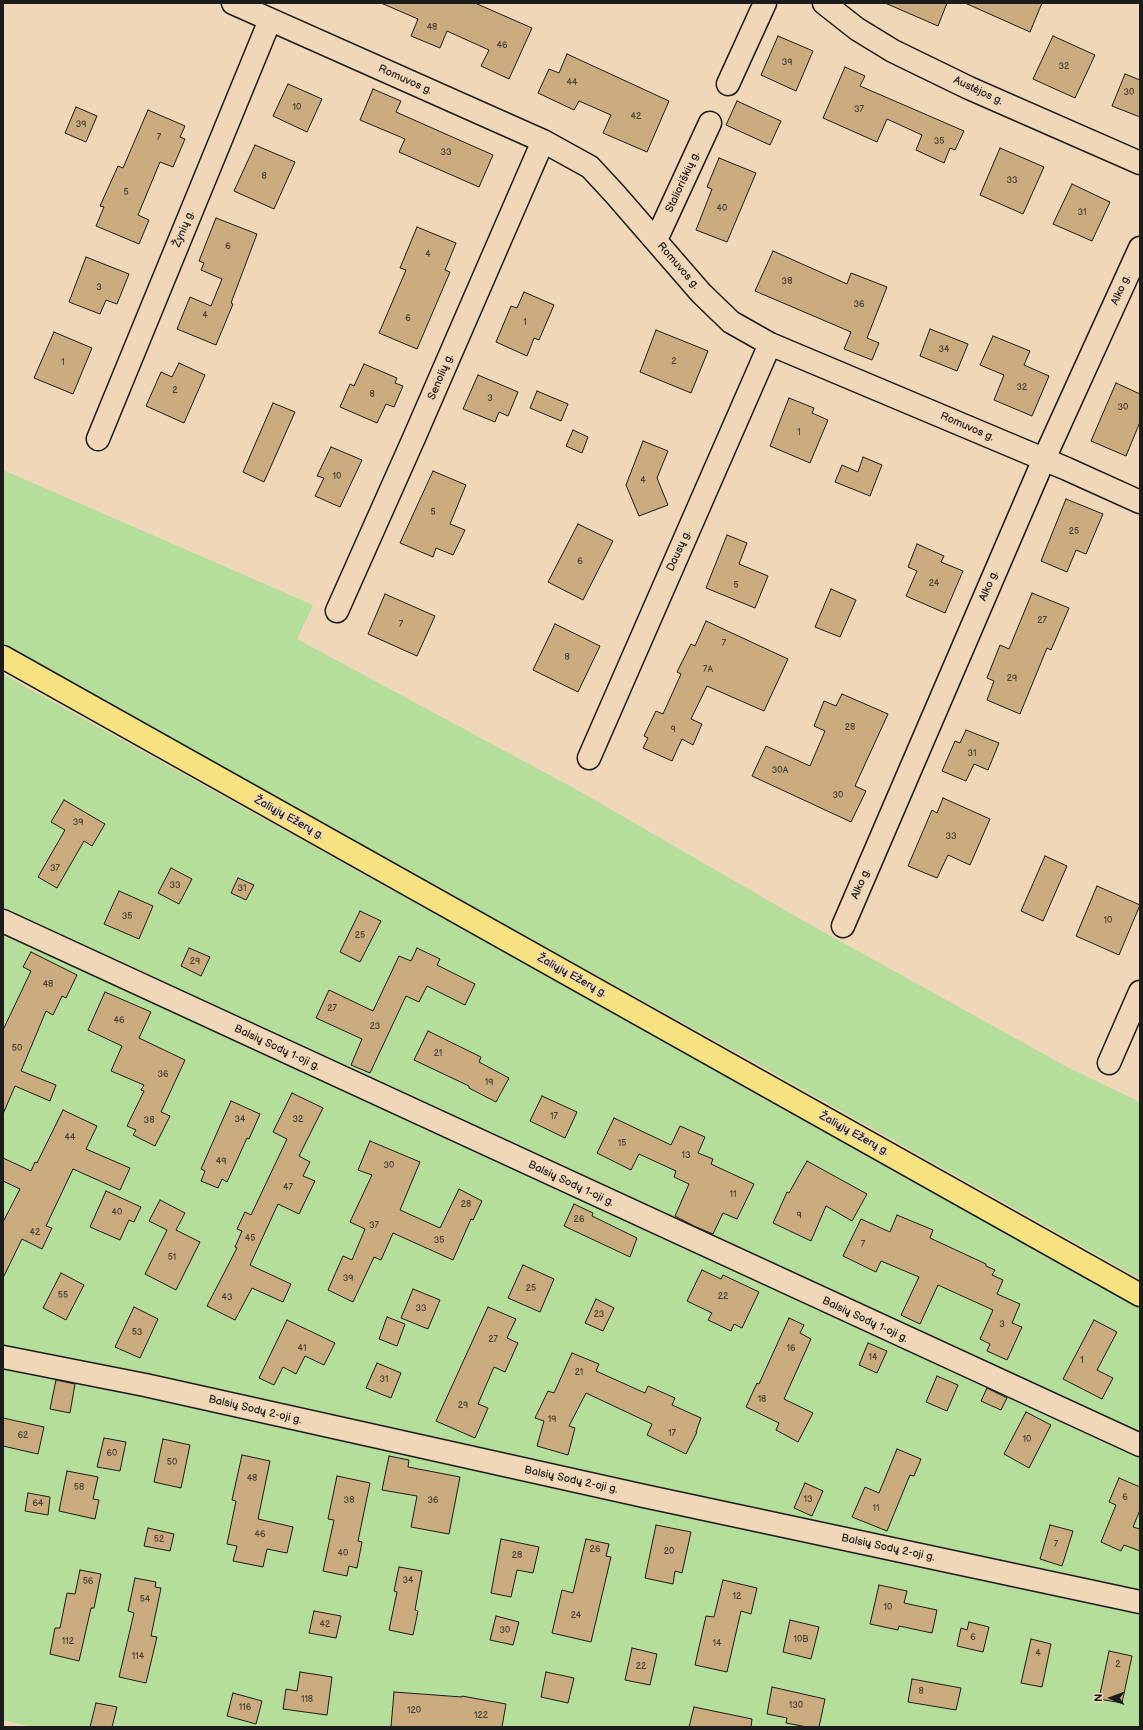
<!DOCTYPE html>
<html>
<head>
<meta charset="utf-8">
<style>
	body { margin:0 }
	#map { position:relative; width:1143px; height:1730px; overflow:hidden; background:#efd7b7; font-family:"Balsamiq Sans",sans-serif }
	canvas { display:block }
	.frame { position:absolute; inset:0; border:4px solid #1c1c1c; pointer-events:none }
	.north { position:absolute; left:1091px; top:1678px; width:40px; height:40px; -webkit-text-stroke:3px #efd7b7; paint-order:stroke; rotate:271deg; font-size:11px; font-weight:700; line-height:16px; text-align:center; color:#1c1c1c }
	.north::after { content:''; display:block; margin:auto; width:14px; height:18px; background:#1c1c1c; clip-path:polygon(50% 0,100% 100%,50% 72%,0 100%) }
</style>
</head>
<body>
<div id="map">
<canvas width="1143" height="1730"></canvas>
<div class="frame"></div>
<div class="north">N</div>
</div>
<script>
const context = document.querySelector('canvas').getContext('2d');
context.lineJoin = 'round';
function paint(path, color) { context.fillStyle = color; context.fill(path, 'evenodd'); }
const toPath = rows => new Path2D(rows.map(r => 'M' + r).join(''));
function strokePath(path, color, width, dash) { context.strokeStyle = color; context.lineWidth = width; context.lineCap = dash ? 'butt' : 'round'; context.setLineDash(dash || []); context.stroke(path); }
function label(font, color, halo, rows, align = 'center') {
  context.font = font + ' "Balsamiq Sans",sans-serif'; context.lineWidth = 3; context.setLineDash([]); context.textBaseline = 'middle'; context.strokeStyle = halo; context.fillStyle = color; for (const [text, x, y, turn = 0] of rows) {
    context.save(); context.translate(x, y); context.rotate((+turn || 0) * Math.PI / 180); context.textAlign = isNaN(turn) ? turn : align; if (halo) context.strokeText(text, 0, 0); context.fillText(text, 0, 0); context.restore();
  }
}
paint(toPath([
	[3,470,313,605,297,639,579,791,802,920,1069,1068,1140,1102,1140,1279,761,1066,124,714,3,645],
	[3,674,1140,1305,1140,1727,33,1727,3,1720]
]), '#b4de9a');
const building = toPath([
	[381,3,475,3,532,28,509,79,481,66,489,50,447,31,440,48,411,36,418,19,381,3],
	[885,3,947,3,938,26,885,3],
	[965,3,1042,3,1030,32,965,3],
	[778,36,813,51,796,91,761,75,778,36],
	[1053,36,1095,55,1075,98,1033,79,1053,36],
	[567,54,669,101,647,152,603,133,611,115,579,101,574,110,538,93,549,69,559,73,567,54],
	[845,67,865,76,860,86,964,131,955,150,950,148,944,163,916,150,922,135,887,119,877,142,823,118,845,67],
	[1125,74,1140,80,1140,117,1112,106,1125,74],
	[288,84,322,99,307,132,273,116,288,84],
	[373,89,401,101,396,112,493,155,479,187,399,152,405,139,360,120,373,89],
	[737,101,781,121,770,145,726,125,737,101],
	[76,107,97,116,86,142,65,133,76,107],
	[148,110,185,126,180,137,185,139,173,167,160,162,138,215,149,220,139,244,96,226,104,207,100,206,118,166,123,168,148,110],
	[255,145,295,162,274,209,234,191,255,145],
	[1000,148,1044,167,1023,214,980,195,1000,148],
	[719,158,756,173,727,242,696,230,712,189,707,187,719,158],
	[1072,184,1110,202,1092,241,1053,224,1072,184],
	[216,218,257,234,231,303,233,304,216,345,177,329,190,297,211,306,222,279,201,270,204,263,199,261,216,218],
	[417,227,456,243,445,270,450,272,417,349,379,333,406,270,400,268,417,227],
	[773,251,847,284,851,273,887,287,867,338,879,343,872,360,844,349,851,332,755,291,773,251],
	[86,257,129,274,117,304,106,300,100,314,69,302,86,257],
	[524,292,554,305,539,340,534,338,527,356,496,342,511,306,517,308,524,292],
	[930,329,968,344,957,371,920,356,930,329],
	[656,330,708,351,691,393,640,372,656,330],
	[54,332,92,348,73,394,34,378,54,332],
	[993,336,1030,351,1024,365,1049,376,1032,416,994,400,1004,375,980,365,993,336],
	[179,363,205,375,184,423,146,406,161,372,172,377,179,363],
	[364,364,397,378,395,383,403,386,394,407,386,404,377,423,340,407,350,384,354,386,364,364],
	[478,375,518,392,508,416,499,412,495,422,463,409,478,375],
	[1116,383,1140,394,1140,422,1126,456,1091,441,1116,383],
	[537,391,568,404,561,421,530,408,537,391],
	[789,398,814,408,812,413,828,420,810,463,770,446,789,398],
	[273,403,295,412,264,482,243,472,273,403],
	[573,430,588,437,582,453,566,446,573,430],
	[643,441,668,451,657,478,668,505,639,516,626,485,643,441],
	[331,447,362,460,340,507,315,496,324,478,317,476,331,447],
	[863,457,882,465,870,496,835,482,842,465,858,472,863,457],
	[433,471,466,485,450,524,465,530,453,555,436,548,433,557,400,543,433,471],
	[1066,499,1103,514,1086,554,1076,550,1067,572,1041,561,1066,499],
	[578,524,613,541,583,600,548,582,578,524],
	[727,535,747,543,739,564,768,576,755,608,706,588,727,535],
	[917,544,944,556,941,562,963,571,945,613,906,596,917,571,908,567,917,544],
	[831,589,856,600,840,637,815,627,831,589],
	[1032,593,1069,608,1051,650,1047,648,1020,714,987,700,994,681,987,678,1000,645,1009,649,1032,593],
	[385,594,435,616,417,656,368,634,385,594],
	[706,621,788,659,764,711,707,686,691,719,702,724,693,745,682,739,672,761,643,748,648,738,644,736,656,711,663,714,681,674,677,672,691,644,695,646,706,621],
	[555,624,600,646,578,692,533,670,555,624],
	[842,694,888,714,855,786,866,791,851,822,752,776,766,746,810,766,825,731,814,726,824,701,836,706,842,694],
	[966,730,999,743,988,770,974,764,966,781,942,771,955,741,960,743,966,730],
	[943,798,990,819,970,865,948,855,937,878,908,866,932,810,937,813,943,798],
	[64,800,105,824,92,846,84,841,57,888,38,877,65,830,51,822,64,800],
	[1045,856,1067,866,1043,921,1021,911,1045,856],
	[171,868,192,879,179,904,158,893,171,868],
	[238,878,254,885,246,900,231,893,238,878],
	[1097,886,1140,905,1119,955,1076,936,1097,886],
	[119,891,153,906,139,939,104,924,119,891],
	[360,911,381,921,360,962,340,952,360,911],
	[189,948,210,957,201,976,181,966,189,948],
	[417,948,440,959,437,965,475,984,465,1005,427,986,419,1002,406,996,370,1073,351,1065,362,1039,316,1018,329,990,373,1011,399,956,411,961,417,948],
	[31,952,77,975,66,998,62,996,53,1015,46,1011,21,1071,56,1085,50,1101,15,1086,3,1114,3,1030,31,971,23,967,31,952],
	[105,992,151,1012,139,1038,185,1060,161,1112,170,1116,155,1146,133,1135,136,1130,127,1126,144,1091,141,1090,144,1085,111,1071,122,1046,88,1030,105,992],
	[428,1031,481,1057,479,1062,509,1078,496,1102,469,1088,469,1086,414,1060,428,1031],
	[292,1093,323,1108,299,1156,310,1162,303,1176,315,1181,299,1214,278,1204,250,1265,291,1284,283,1302,252,1288,235,1320,207,1306,237,1248,235,1247,242,1231,237,1229,245,1212,251,1215,287,1139,273,1132,292,1093],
	[542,1096,577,1112,565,1138,530,1121,542,1096],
	[231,1101,260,1114,249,1139,247,1138,227,1182,222,1179,218,1188,201,1181,205,1171,201,1169,231,1101],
	[63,1110,97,1126,86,1149,130,1168,120,1190,73,1169,46,1226,52,1228,42,1249,22,1239,3,1278,3,1222,20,1189,3,1181,3,1158,31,1171,35,1162,37,1163,63,1110],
	[614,1118,671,1145,680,1126,705,1137,698,1153,713,1159,711,1164,754,1184,737,1219,723,1213,713,1234,694,1226,675,1216,689,1184,674,1177,676,1171,639,1154,631,1170,597,1153,614,1118],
	[370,1141,420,1162,400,1210,440,1228,459,1189,482,1201,473,1220,471,1219,453,1260,393,1233,381,1260,374,1257,353,1302,328,1290,343,1256,352,1260,365,1229,350,1222,372,1175,358,1170,370,1141],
	[807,1161,867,1194,852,1221,826,1206,811,1241,773,1223,787,1192,789,1193,807,1161],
	[106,1191,141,1207,134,1222,129,1220,120,1240,90,1227,106,1191],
	[160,1200,185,1213,176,1230,200,1242,176,1290,145,1274,167,1230,149,1221,160,1200],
	[574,1204,593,1213,592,1216,637,1238,630,1257,564,1226,574,1204],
	[897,1215,933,1230,930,1238,986,1264,986,1266,995,1270,992,1275,1003,1280,997,1294,1020,1304,1012,1323,1022,1327,1007,1360,987,1351,990,1344,980,1339,993,1310,938,1285,920,1324,901,1315,919,1277,881,1261,876,1272,843,1256,861,1219,890,1232,897,1215],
	[523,1265,554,1279,540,1312,508,1298,523,1265],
	[702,1270,721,1279,723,1275,759,1292,742,1328,734,1324,731,1331,708,1320,712,1313,687,1301,702,1270],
	[61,1273,84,1285,66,1320,43,1308,61,1273],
	[413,1289,440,1300,428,1329,401,1318,413,1289],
	[596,1299,614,1308,603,1331,585,1323,596,1299],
	[134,1307,158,1319,140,1358,115,1347,134,1307],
	[488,1307,516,1319,507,1338,518,1343,505,1372,494,1367,478,1404,488,1408,475,1438,436,1421,488,1307],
	[387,1317,405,1324,397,1346,379,1339,387,1317],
	[789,1318,804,1325,800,1333,811,1339,784,1399,813,1413,798,1442,776,1430,779,1423,746,1407,757,1383,759,1384,789,1318],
	[287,1320,335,1343,324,1365,305,1356,296,1374,283,1367,274,1385,259,1378,287,1320],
	[1094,1320,1117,1332,1097,1370,1113,1378,1102,1399,1063,1379,1094,1320],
	[868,1343,887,1351,877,1373,859,1365,868,1343],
	[572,1353,599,1364,596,1371,645,1393,648,1386,675,1398,672,1405,701,1418,696,1432,697,1432,686,1454,647,1435,652,1424,586,1393,569,1426,575,1428,568,1455,537,1446,544,1421,535,1418,548,1391,554,1393,572,1353],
	[377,1363,401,1373,391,1398,366,1388,377,1363],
	[937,1376,958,1385,947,1411,926,1402,937,1376],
	[56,1380,75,1384,70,1413,50,1409,56,1380],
	[987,1388,1007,1398,1001,1410,981,1401,987,1388],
	[1026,1412,1051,1425,1029,1468,1004,1454,1026,1412],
	[3,1418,44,1427,38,1454,3,1446,3,1418],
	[104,1438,126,1442,120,1471,97,1467,104,1438],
	[163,1439,190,1445,181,1488,154,1482,163,1439],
	[897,1449,921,1459,914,1476,910,1475,887,1531,852,1517,865,1487,879,1493,897,1449],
	[242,1455,270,1461,258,1519,293,1527,287,1553,267,1549,263,1567,233,1561,237,1546,227,1544,236,1501,232,1500,242,1455],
	[389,1456,409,1460,408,1467,460,1477,449,1534,411,1527,417,1496,382,1490,389,1456],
	[67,1471,98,1477,93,1499,99,1500,95,1519,59,1511,67,1471],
	[337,1476,370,1483,358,1541,362,1542,357,1568,349,1566,347,1576,323,1571,334,1520,328,1519,337,1476],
	[1119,1478,1140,1487,1140,1510,1133,1527,1140,1529,1140,1551,1124,1545,1121,1551,1101,1542,1116,1505,1109,1502,1119,1478],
	[805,1483,823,1491,812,1516,794,1508,805,1483],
	[28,1493,50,1497,48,1515,25,1511,28,1493],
	[656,1525,691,1532,682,1573,675,1571,673,1584,645,1578,656,1525],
	[1050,1525,1073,1531,1062,1566,1040,1559,1050,1525],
	[148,1528,174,1534,170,1551,144,1546,148,1528],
	[501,1539,539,1547,533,1573,517,1570,511,1597,491,1593,501,1539],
	[586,1539,609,1544,606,1556,611,1557,591,1642,552,1633,562,1590,573,1593,586,1539],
	[399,1567,422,1571,415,1610,418,1611,413,1635,389,1630,397,1592,394,1591,399,1567],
	[80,1570,101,1574,94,1608,91,1608,79,1661,50,1654,55,1628,60,1628,67,1593,75,1594,80,1570],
	[135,1578,156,1582,155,1587,161,1588,151,1636,157,1637,146,1683,119,1677,134,1613,128,1611,135,1578],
	[723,1580,757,1588,751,1614,741,1611,727,1672,695,1665,706,1616,714,1617,723,1580],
	[879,1585,907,1591,904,1603,937,1610,932,1633,899,1626,898,1630,870,1624,879,1585],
	[314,1611,341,1616,336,1638,309,1633,314,1611],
	[496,1616,519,1622,513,1645,490,1640,496,1616],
	[790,1620,819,1627,811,1659,783,1652,790,1620],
	[969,1622,989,1627,983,1652,957,1646,961,1628,967,1630,969,1622],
	[1031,1639,1051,1644,1042,1687,1021,1683,1031,1639],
	[632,1648,657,1654,650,1685,625,1680,632,1648],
	[1109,1651,1132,1656,1122,1703,1099,1699,1109,1651],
	[300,1672,332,1677,327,1715,283,1709,286,1689,297,1691,300,1672],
	[546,1672,574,1678,568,1703,541,1697,546,1672],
	[912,1679,961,1688,956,1710,908,1702,912,1679],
	[772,1687,825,1699,819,1727,807,1727,786,1723,787,1718,767,1714,772,1687],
	[394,1692,462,1697,462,1696,506,1704,502,1727,391,1727,394,1692],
	[233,1693,262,1701,256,1724,227,1716,233,1693],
	[96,1703,117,1707,112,1727,90,1727,96,1703],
	[694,1707,752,1719,751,1727,689,1727,694,1707]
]);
paint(building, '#caac7f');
strokePath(building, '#1c1c1c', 1);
const minor = toPath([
	[233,3,543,141,590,167,615,194,701,293,731,322,770,344,1067,469,1140,502],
	[824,3,857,29,893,51,969,88,1140,163],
	[728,84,765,3],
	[656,240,710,123],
	[98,439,270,20],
	[337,611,414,438,543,141],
	[589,758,770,344],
	[3,921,1140,1445],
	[843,926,1044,459,1140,248],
	[1109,1063,1140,992],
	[3,1357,145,1385,644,1496,1140,1602]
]);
const major = toPath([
	[3,657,1140,1295]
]);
strokePath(minor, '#1c1c1c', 25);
strokePath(major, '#1c1c1c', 25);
strokePath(minor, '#efd7b7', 22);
strokePath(major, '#f7e281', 22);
label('9px', '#484035', null, [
	["48",432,28],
	["46",502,46],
	["39",787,63],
	["32",1064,67],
	["44",572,83],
	["30",1129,93],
	["10",297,108],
	["37",859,110],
	["42",636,117],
	["39",81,125],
	["7",159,138],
	["35",939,142],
	["33",446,153],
	["8",264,177],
	["33",1012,181],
	["5",126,193],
	["40",722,209],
	["31",1082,213],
	["6",228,247],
	["4",428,255],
	["38",787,282],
	["3",99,288],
	["36",859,305],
	["4",205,316],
	["6",408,319],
	["1",525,323],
	["34",944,350],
	["2",674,362],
	["1",63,363],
	["32",1022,388],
	["2",175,391],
	["8",372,395],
	["3",490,399],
	["30",1123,408],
	["1",799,433],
	["10",337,477],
	["4",643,481],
	["5",433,513],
	["25",1074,532],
	["6",580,562],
	["24",934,584],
	["5",736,586],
	["27",1042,621],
	["7",401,625],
	["7",724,644],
	["8",567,658],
	["7A",708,670],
	["29",1012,679],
	["28",850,728],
	["9",673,730],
	["31",972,754],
	["30A",780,771],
	["30",838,796],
	["39",78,823],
	["33",951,837],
	["37",55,869],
	["33",175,886],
	["31",242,889],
	["35",127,917],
	["10",1108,921],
	["25",360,936],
	["29",195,962],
	["48",48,985],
	["27",332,1009],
	["46",119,1021],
	["23",375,1027],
	["50",17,1049],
	["21",438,1054],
	["36",163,1075],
	["19",489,1083],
	["17",554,1117],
	["34",240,1120],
	["32",298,1120],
	["38",149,1121],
	["44",70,1138],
	["15",622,1144],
	["13",686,1156],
	["49",221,1162],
	["30",389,1166],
	["47",288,1188],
	["11",733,1195],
	["28",466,1205],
	["40",117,1213],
	["9",799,1216],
	["26",579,1220],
	["37",374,1226],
	["42",35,1233],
	["45",250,1239],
	["35",439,1241],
	["7",863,1245],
	["51",172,1258],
	["39",348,1279],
	["25",531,1289],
	["55",63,1296],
	["22",723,1297],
	["43",227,1298],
	["33",421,1309],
	["23",599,1315],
	["3",1002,1325],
	["53",137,1333],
	["27",493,1340],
	["41",302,1349],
	["16",791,1349],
	["14",873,1358],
	["1",1082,1361],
	["21",579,1373],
	["31",384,1380],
	["18",762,1400],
	["29",463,1406],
	["19",552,1420],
	["17",672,1434],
	["62",23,1436],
	["10",1027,1440],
	["60",112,1454],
	["50",172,1463],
	["48",252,1479],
	["58",79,1488],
	["6",1125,1498],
	["13",808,1500],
	["38",349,1501],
	["36",433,1501],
	["64",38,1504],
	["11",876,1509],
	["46",260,1535],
	["52",159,1540],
	["7",1056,1545],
	["26",595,1550],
	["20",669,1552],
	["40",343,1554],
	["28",517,1556],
	["34",408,1581],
	["56",88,1582],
	["12",737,1597],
	["54",145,1600],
	["10",888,1608],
	["24",576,1616],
	["42",325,1625],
	["30",505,1631],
	["6",973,1638],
	["10B",801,1640],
	["112",68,1642],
	["14",717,1644],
	["4",1038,1654],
	["114",138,1657],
	["2",1118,1665],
	["22",641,1667],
	["8",921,1692],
	["118",307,1700],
	["130",796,1706],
	["116",245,1708],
	["120",414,1711],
	["122",481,1716]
]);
label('11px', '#1c1c1c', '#efd7b7', [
	["Romuvos g.",405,80,24],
	["Austėjos g.",978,91,25],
	["Stalioriškių g.",683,182,-65],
	["Žynių g.",184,229,-68],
	["Romuvos g.",678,266,49],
	["Alko g.",1121,290,-66],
	["Senolių g.",441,377,-67],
	["Romuvos g.",967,427,23],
	["Dausų g.",679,551,-66],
	["Alko g.",989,586,-67],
	["Žaliųjų Ežerų g.",289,818,29],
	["Alko g.",861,884,-67],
	["Žaliųjų Ežerų g.",572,976,29],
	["Balsių Sodų 1-oji g.",277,1048,25],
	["Žaliųjų Ežerų g.",854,1134,29],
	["Balsių Sodų 1-oji g.",571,1184,25],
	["Balsių Sodų 1-oji g.",865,1320,25],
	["Balsių Sodų 2-oji g.",255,1410,13],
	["Balsių Sodų 2-oji g.",571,1480,12],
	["Balsių Sodų 2-oji g.",888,1548,12]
]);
</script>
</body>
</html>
